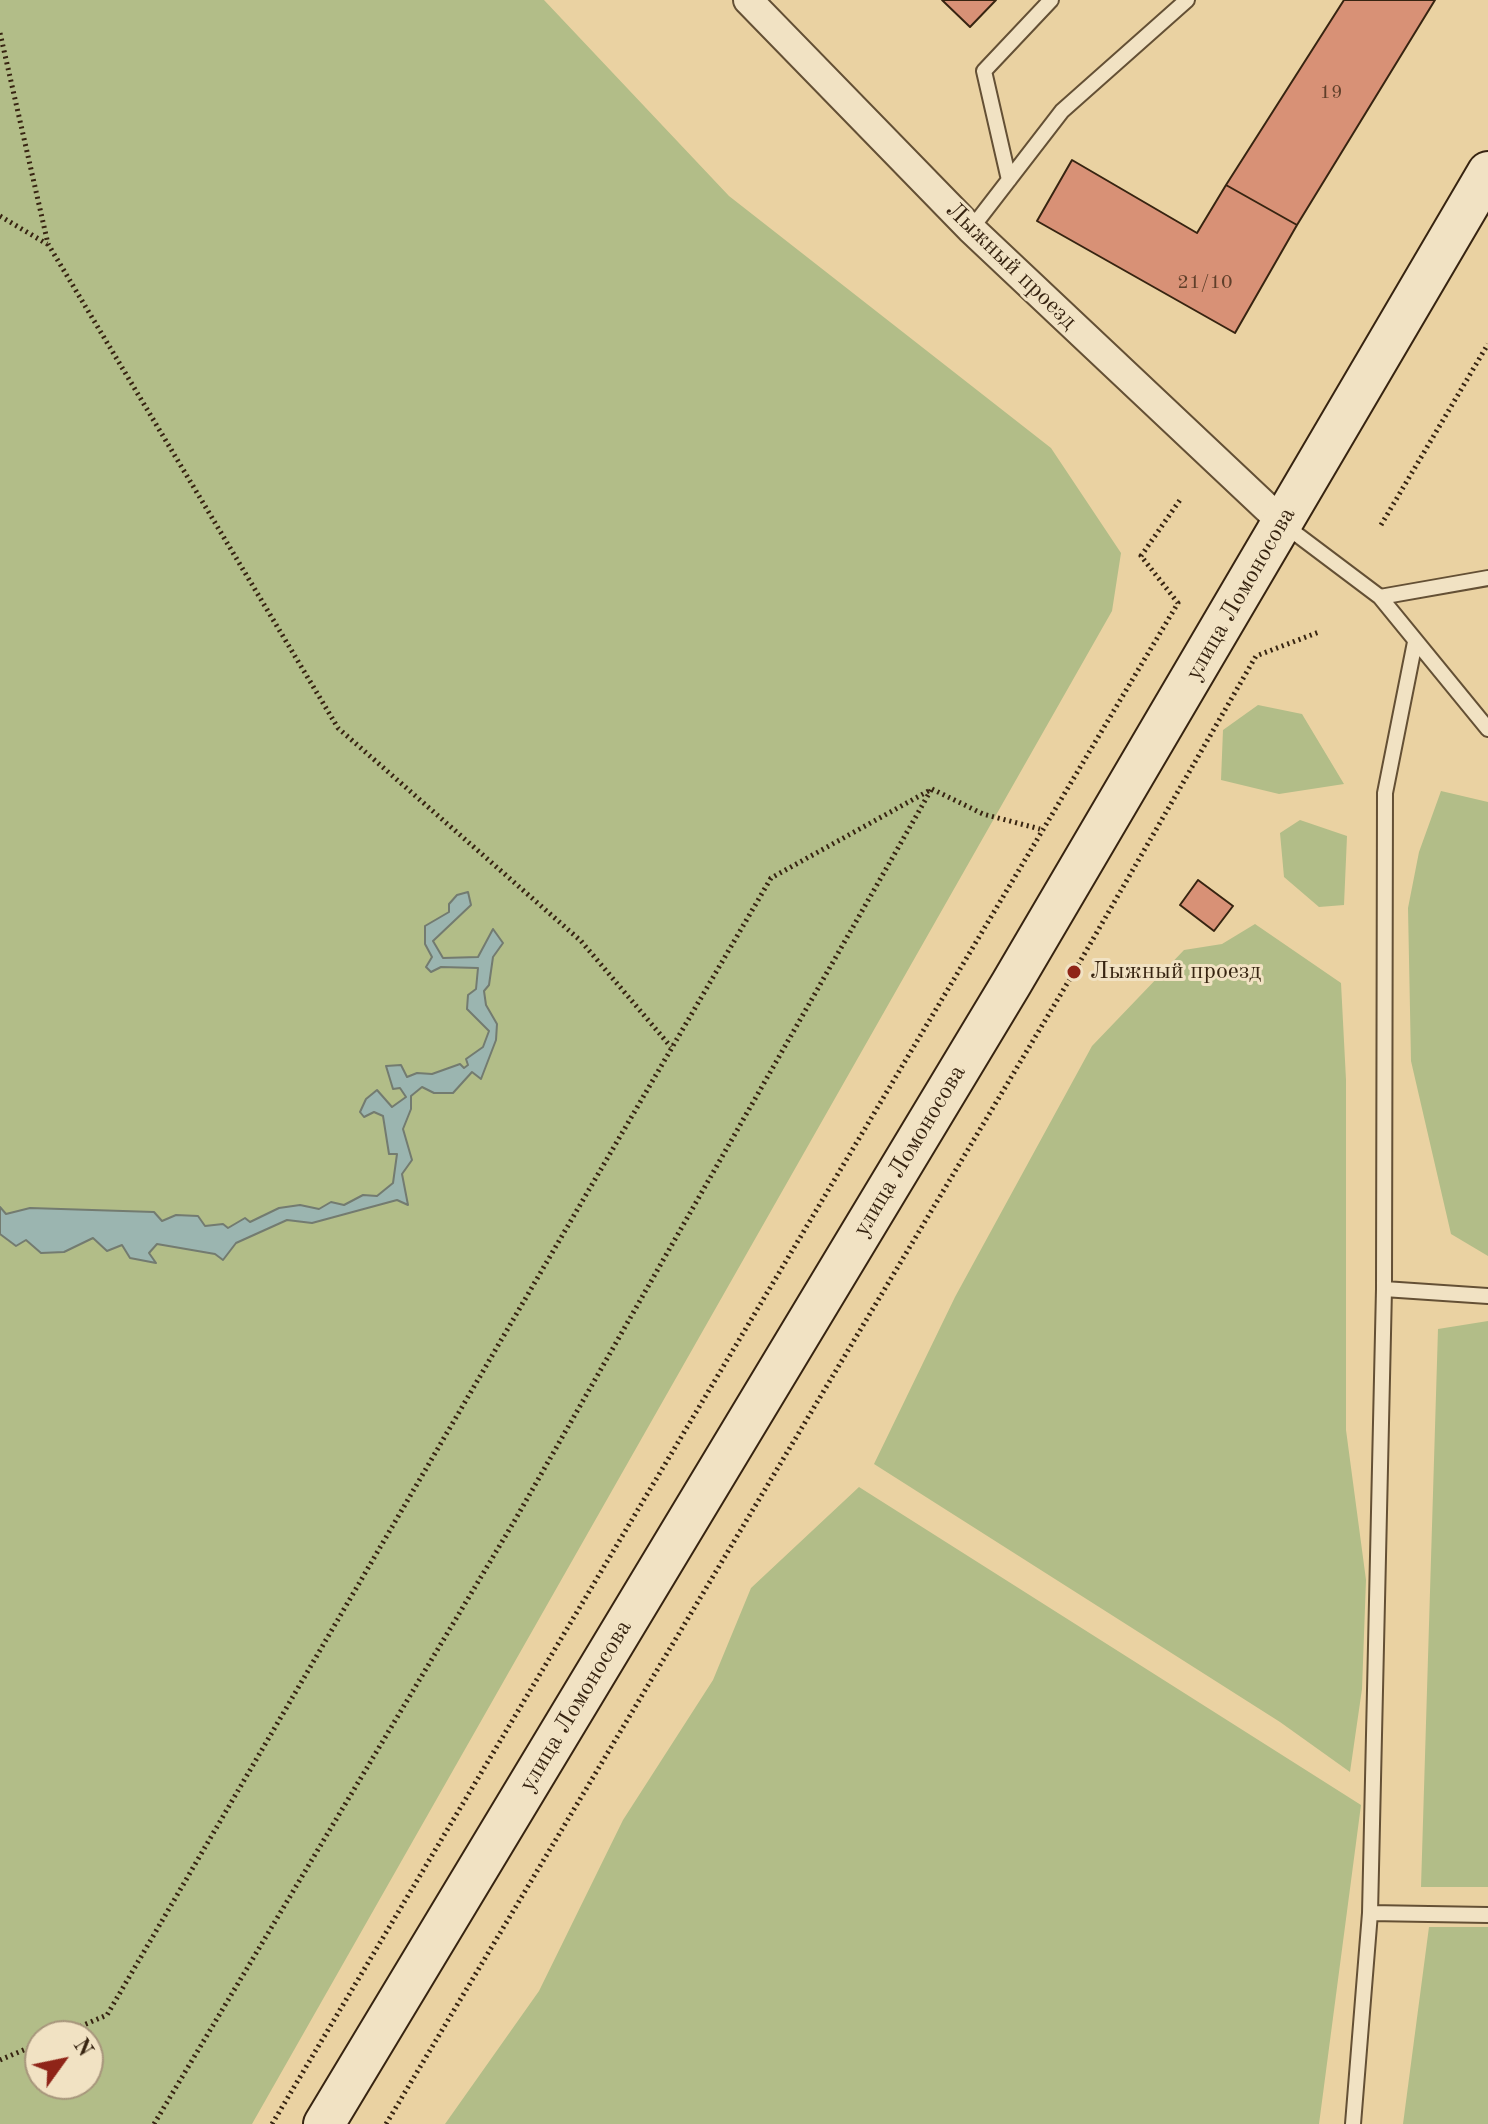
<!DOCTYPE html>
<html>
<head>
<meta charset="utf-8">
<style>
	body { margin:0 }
	#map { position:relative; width:1488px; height:2124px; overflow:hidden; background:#ead2a2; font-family:"Old Standard TT",serif }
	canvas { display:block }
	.north { position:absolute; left:24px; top:2020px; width:80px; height:80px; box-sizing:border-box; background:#f1e2c3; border:2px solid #a7967c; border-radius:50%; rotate:57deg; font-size:22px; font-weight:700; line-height:32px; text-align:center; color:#372411 }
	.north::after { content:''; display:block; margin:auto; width:28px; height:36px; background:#8f2418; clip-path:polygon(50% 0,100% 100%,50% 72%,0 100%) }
</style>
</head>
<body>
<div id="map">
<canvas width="1488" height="2124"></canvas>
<div class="north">N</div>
</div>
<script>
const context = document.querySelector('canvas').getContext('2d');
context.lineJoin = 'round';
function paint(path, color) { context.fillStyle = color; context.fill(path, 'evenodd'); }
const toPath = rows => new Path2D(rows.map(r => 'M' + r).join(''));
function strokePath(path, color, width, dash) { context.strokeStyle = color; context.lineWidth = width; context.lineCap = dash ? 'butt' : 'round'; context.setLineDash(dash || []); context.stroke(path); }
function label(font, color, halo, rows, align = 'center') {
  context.font = font + ' "Old Standard TT",serif'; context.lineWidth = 6; context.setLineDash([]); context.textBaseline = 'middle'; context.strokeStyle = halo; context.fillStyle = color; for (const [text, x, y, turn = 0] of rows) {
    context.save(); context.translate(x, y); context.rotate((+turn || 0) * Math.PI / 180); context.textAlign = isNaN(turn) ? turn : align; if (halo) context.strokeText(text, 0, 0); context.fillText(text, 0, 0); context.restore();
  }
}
paint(toPath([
	[0,0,544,0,729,196,1051,448,1121,553,1112,611,252,2124,0,2124,0,1234,15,1246,25,1240,64,1252,93,1238,122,1245,155,1262,149,1253,157,1244,215,1254,223,1259,236,1243,272,1224,287,1219,312,1223,397,1200,402,1174,412,1160,403,1129,411,1109,411,1096,422,1086,434,1093,453,1093,472,1072,481,1078,497,1025,485,1005,484,991,489,985,493,957,443,958,433,941,471,905,449,912,425,944,432,957,426,968,431,972,441,967,478,968,476,989,482,1021,489,1031,483,1047,466,1059,468,1065,463,1069,460,1064,432,1074,417,1073,407,1078,387,1066,393,1089,400,1088,406,1097,393,1107,377,1090,374,1112,383,1116,390,1144,398,1154,393,1183,377,1196,363,1195,344,1205,319,1209,300,1205,250,1222,245,1218,228,1229,222,1224,205,1226,162,1222,153,1212,30,1208,6,1215,0,1207],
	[40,2036,88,2036,88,2084,40,2084],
	[1258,705,1302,714,1344,784,1279,794,1221,780,1223,730],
	[1441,791,1488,802,1488,1256,1451,1234,1411,1061,1408,908,1419,852],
	[1300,820,1347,836,1344,905,1319,907,1284,877,1280,833],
	[1255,924,1341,983,1346,1080,1346,1430,1366,1580,1362,1689,1350,1772,1280,1722,874,1464,955,1297,1092,1046,1184,950,1222,944],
	[1488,1321,1488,1887,1421,1887,1438,1329],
	[859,1487,1361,1805,1319,2124,445,2124,539,1991,623,1820,713,1680,751,1588],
	[1429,1927,1488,1927,1488,2124,1403,2124]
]), '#b2bd88');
const water = toPath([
	[468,892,471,905,433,941,443,958,478,957,493,929,503,943,493,957,489,985,484,991,486,1005,497,1024,496,1040,481,1079,472,1072,453,1093,434,1093,422,1087,411,1096,411,1109,403,1129,412,1160,402,1174,408,1205,397,1200,312,1223,287,1220,236,1243,223,1260,215,1254,157,1244,149,1253,156,1263,130,1258,122,1245,107,1251,93,1238,64,1252,41,1253,26,1240,16,1246,0,1234,0,1207,6,1214,30,1208,154,1212,162,1221,176,1215,198,1216,205,1226,223,1224,228,1228,245,1218,250,1222,279,1208,300,1205,319,1209,331,1202,344,1205,363,1195,377,1196,393,1183,397,1154,389,1154,383,1116,374,1112,364,1117,360,1112,366,1099,377,1090,392,1107,406,1097,400,1088,393,1089,386,1066,401,1065,407,1077,417,1073,432,1074,460,1064,464,1068,468,1065,466,1059,483,1047,489,1031,467,1009,468,995,476,989,478,968,441,967,431,972,426,967,432,957,425,944,425,926,449,912,449,904,457,895,468,892]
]);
paint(water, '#9bb5b0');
strokePath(water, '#737b70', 2);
const building = toPath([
	[942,0,996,0,970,27,942,0],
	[1344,0,1435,0,1297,225,1226,185,1344,0],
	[1072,160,1197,233,1226,185,1297,225,1235,333,1037,221,1072,160],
	[1198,880,1233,906,1214,931,1180,905,1198,880]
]);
paint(building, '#d89176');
strokePath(building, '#372411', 2);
const lane = toPath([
	[1009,180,984,71,1051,0],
	[971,229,1062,111,1187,0],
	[1283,524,1380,597,1488,729],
	[1380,597,1488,578],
	[1384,1289,1488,1296],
	[1370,1913,1488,1915],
	[1353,2124,1370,1913,1384,1289,1385,793,1415,642]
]);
const street = toPath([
	[748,0,971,229,1283,523]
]);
const secondary = toPath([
	[324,2124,1011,984,1488,172]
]);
strokePath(lane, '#645035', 18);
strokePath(street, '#645035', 32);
strokePath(secondary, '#372411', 44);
strokePath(toPath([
	[0,33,48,244,338,728,581,941,671,1047],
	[0,216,47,244],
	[1381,525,1488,344],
	[932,789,983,814,1040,829],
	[58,2036,107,2015,771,878,932,789],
	[0,2060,40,2043],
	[154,2124,515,1520,931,790],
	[272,2124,1178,603,1141,556,1182,497],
	[386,2124,1074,972,1256,656,1319,632]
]), '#372411', 5, [2, 4]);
strokePath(lane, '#f1e2c3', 14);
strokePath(street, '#f1e2c3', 28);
strokePath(secondary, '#f1e2c3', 40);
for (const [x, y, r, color] of [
	[1074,972,8,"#8f2418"]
]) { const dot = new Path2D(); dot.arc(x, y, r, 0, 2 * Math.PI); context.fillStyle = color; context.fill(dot); strokePath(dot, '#f1e2c3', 3); }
label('20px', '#5f3f2a', null, [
	["19",1331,93],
	["21/10",1205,283]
]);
label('24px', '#372411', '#f1e2c3', [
	["Лыжный проезд",1011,266,44],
	["улица Ломоносова",1241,594,-60],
	["улица Ломоносова",910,1151,-59],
	["улица Ломоносова",576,1706,-59]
]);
label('24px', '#372411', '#f1e2c3', [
	["Лыжный проезд",1090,972]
], 'left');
</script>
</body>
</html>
